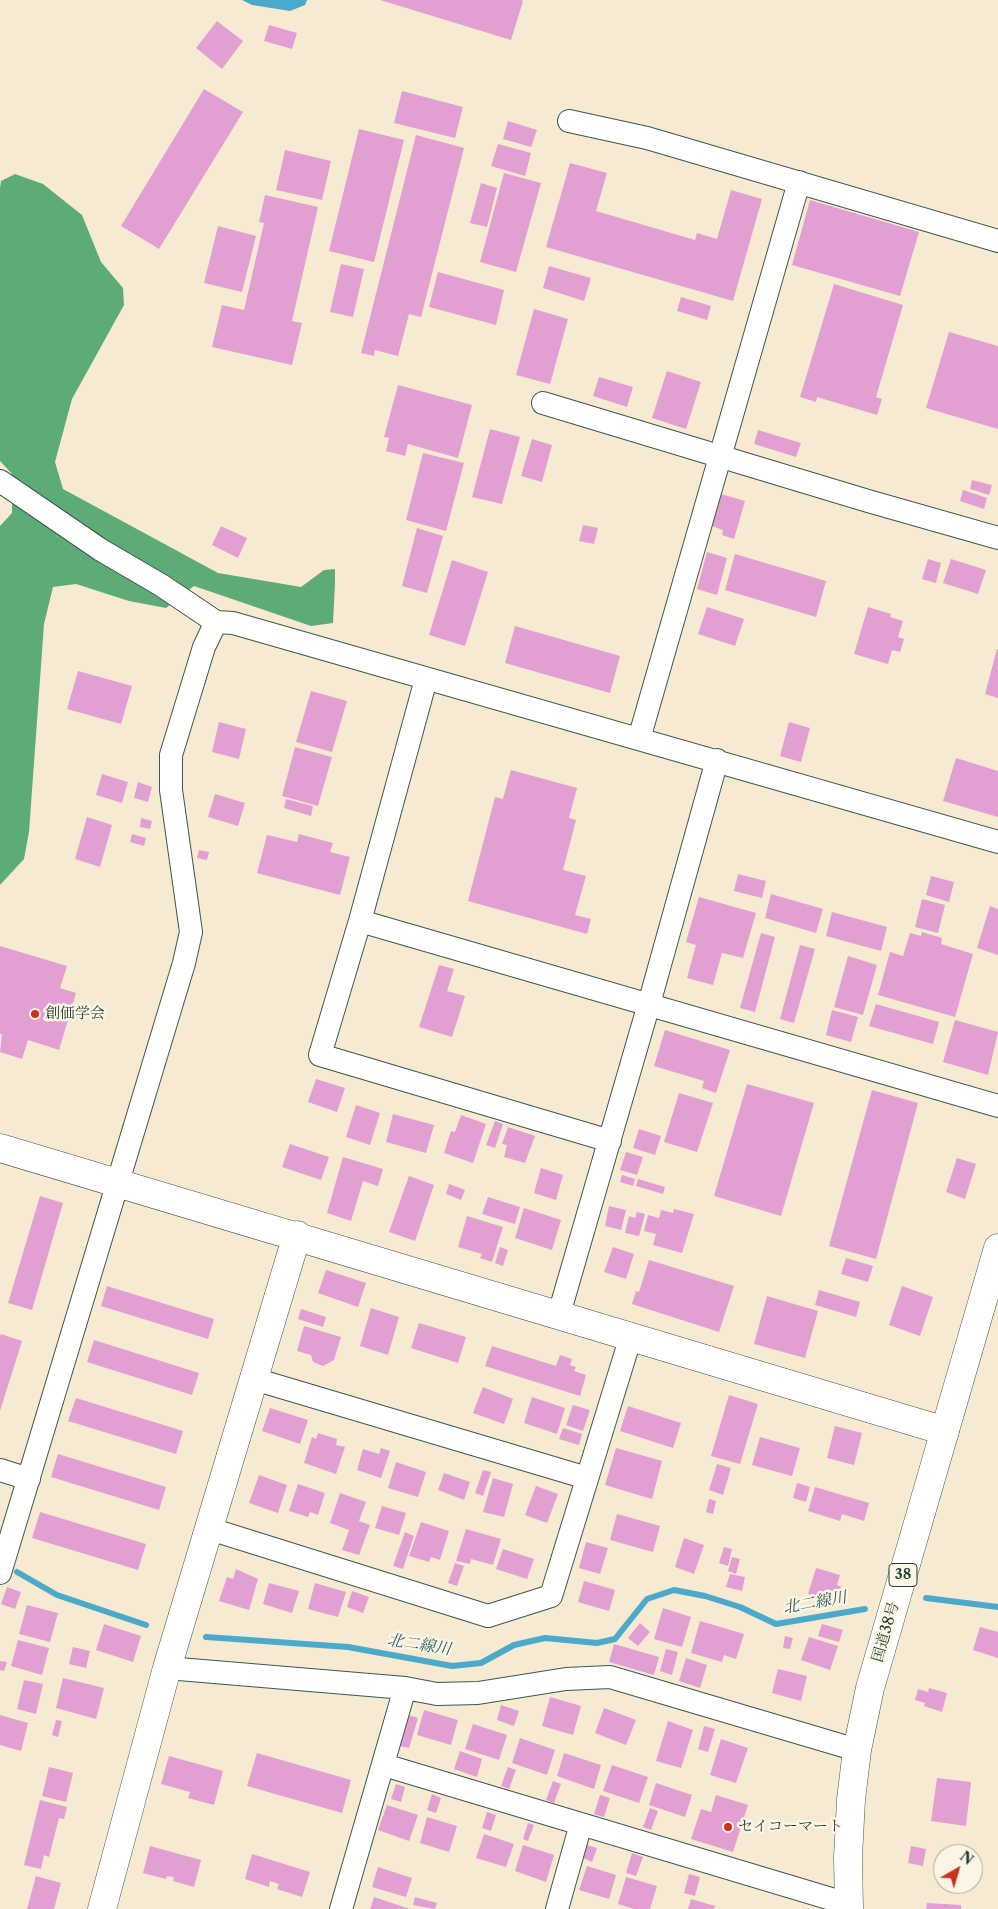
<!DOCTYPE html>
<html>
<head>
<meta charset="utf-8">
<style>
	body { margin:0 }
	#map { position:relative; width:998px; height:1909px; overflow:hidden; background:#f6ead2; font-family:"Libre Caslon Text",serif }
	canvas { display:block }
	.north { position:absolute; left:933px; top:1844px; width:50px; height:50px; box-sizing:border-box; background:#fcf5e5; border:1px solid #a4ab9e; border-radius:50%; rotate:38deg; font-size:14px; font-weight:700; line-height:20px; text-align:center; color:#1f3d34 }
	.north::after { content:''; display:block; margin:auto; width:18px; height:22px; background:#c8321e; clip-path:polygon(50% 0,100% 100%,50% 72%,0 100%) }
</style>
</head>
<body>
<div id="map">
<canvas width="998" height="1909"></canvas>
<div class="north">N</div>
</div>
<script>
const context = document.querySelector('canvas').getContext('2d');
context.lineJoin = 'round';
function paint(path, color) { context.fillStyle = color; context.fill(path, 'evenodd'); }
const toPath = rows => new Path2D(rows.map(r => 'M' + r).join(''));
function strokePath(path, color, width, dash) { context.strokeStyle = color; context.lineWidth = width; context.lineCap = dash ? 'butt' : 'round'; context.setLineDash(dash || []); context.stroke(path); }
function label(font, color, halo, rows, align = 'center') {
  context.font = font + ' "Libre Caslon Text","Noto Serif JP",serif'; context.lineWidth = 5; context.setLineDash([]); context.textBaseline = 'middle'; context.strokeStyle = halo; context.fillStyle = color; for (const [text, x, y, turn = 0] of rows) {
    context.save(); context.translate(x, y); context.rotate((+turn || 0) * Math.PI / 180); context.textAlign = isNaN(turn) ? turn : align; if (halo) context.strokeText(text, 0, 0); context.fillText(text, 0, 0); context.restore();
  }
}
paint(toPath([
	[15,174,43,184,82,215,101,262,123,288,124,305,72,399,55,462,63,489,218,573,301,587,324,570,335,569,335,583,333,623,311,626,194,586,166,608,129,601,76,584,53,587,44,624,29,832,24,859,0,885,0,526,12,513,12,474,0,461,0,188,1,181]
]), '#5dac78');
paint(toPath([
	[242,0,307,0,305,5,290,11,252,5]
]), '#4baaca');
strokePath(toPath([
	[17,1572,57,1595,146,1625],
	[926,1598,998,1607],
	[206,1637,348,1647,452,1666,481,1663,514,1645,545,1638,597,1643,615,1639,647,1599,674,1590,705,1596,740,1607,776,1624,865,1609]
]), '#4baaca', 6);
paint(toPath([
	[380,0,521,0,523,1,511,40],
	[217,21,243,41,222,69,196,48],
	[269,25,297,33,292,49,264,41],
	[204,89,243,112,159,249,121,226],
	[402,91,463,107,455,138,394,123],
	[508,121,537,130,531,147,503,139],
	[359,129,404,140,374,262,329,251],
	[416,135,464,148,421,317,409,314,398,356,375,350,374,356,361,353],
	[498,144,531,153,525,176,491,166],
	[285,150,331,161,322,200,276,190],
	[570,163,607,173,596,211,695,240,697,233,717,239,731,190,762,199,733,301,546,247],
	[504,173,541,183,516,272,480,262],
	[481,183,497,188,487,227,470,223],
	[265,195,318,207,292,321,302,323,292,365,212,347,222,305,244,310,264,223,259,222],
	[810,200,919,232,900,296,792,265],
	[218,226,256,236,242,292,204,283],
	[341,264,364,269,353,317,330,312],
	[549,266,591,278,584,301,543,288],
	[438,272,504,290,496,325,429,307],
	[834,284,903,305,876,397,882,399,877,415,817,397,816,402,800,397],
	[681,297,711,306,707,320,677,311],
	[534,309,568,319,550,384,516,375],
	[949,332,998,346,998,429,926,408],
	[667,371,701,382,686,429,652,418],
	[599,377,633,387,627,407,593,396],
	[398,385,472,405,458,458,408,444,405,456,386,451,389,438,384,437],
	[490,429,520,437,502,504,472,497],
	[758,430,801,443,796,457,754,444],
	[532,439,552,445,542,482,521,476],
	[423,453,464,463,446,531,406,520],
	[972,480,992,485,989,495,970,489],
	[963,490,987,498,984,509,960,501],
	[721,494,745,501,734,539,722,535,723,530,712,526],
	[583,525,598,528,594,544,579,541],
	[221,526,247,538,238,558,212,545],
	[417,528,443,536,427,593,402,586],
	[707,552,727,558,717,595,697,589],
	[735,554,826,581,816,617,725,590],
	[928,559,941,563,936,583,922,579],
	[951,559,986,570,978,594,943,583],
	[452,560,488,572,465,646,429,635],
	[707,607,744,619,735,646,698,634],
	[868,607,891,614,890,617,903,621,898,637,904,639,900,652,892,650,888,664,854,654],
	[515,626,620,656,610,693,505,663],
	[997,649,998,649,998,698,985,694],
	[78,671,132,686,121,724,67,709],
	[311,691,347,701,332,752,296,742],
	[219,722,246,729,239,759,212,752],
	[789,722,810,728,801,762,780,756],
	[295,747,332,757,318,806,282,796],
	[956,758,998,771,998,817,943,801],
	[511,770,577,788,569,818,576,820,563,870,586,876,575,915,591,919,587,934,468,901,495,797,503,799],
	[102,774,128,782,122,803,96,795],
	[138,782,152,787,148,802,134,798],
	[215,794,245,803,238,826,208,817],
	[286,799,313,806,311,816,284,808],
	[87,817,112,825,100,867,75,859],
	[141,818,152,821,150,829,140,827],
	[132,834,146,838,144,846,130,842],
	[299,834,333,843,330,852,350,857,340,895,257,873,267,835,297,842],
	[199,850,209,852,207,860,197,858],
	[738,874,766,881,762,898,734,891],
	[931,876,954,882,949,902,926,895],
	[771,894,823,909,816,933,765,918],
	[699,897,756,913,743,958,722,953,713,985,687,978,696,945,686,942],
	[922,899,945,905,938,933,915,927],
	[990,906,998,909,998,955,977,948],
	[832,912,887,927,881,951,826,936],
	[922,932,942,938,941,944,973,954,955,1017,878,995,890,952,903,956,910,933,921,936],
	[761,933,775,937,755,1012,740,1008],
	[800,945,815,949,794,1023,780,1019],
	[0,946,67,966,60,988,76,993,59,1050,28,1040,22,1059,0,1052,2,1034,0,1034],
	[848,956,877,965,863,1015,834,1007],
	[439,965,454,969,447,991,465,996,452,1037,419,1027],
	[876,1004,939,1022,933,1044,869,1026],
	[832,1010,858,1017,851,1042,826,1035],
	[955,1020,998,1032,988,1075,943,1062],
	[665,1030,730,1050,716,1093,702,1088,704,1081,654,1066],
	[316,1079,345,1088,337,1112,308,1102],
	[747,1084,814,1103,781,1216,714,1196],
	[872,1090,918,1103,876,1259,829,1246],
	[679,1093,713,1103,697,1152,664,1142],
	[356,1105,380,1113,370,1145,346,1137],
	[393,1114,434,1125,426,1153,386,1142],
	[461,1115,486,1124,473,1163,444,1153,451,1131,455,1132],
	[495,1121,503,1124,495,1148,486,1145],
	[508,1127,535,1136,525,1163,504,1157,507,1145,502,1144],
	[639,1129,661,1136,655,1155,633,1148],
	[290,1144,329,1157,321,1180,282,1167],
	[626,1152,643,1157,637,1175,620,1170],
	[343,1157,383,1169,378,1186,363,1181,351,1221,327,1213],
	[957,1158,976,1164,965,1199,946,1192],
	[541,1168,563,1175,556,1200,534,1193],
	[622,1175,635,1179,633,1186,620,1182],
	[409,1176,434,1185,415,1241,389,1232],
	[638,1179,665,1187,663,1194,636,1186],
	[449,1184,465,1190,461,1200,446,1194],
	[40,1196,63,1203,32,1310,8,1303],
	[488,1197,520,1207,515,1224,482,1214],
	[609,1206,626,1210,621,1230,605,1226],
	[524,1208,561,1220,552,1250,515,1238],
	[674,1209,694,1214,682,1253,653,1245,656,1234,644,1231,648,1215,659,1218,661,1210,673,1213],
	[637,1212,645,1214,639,1236,625,1233,629,1216,635,1218],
	[467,1216,503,1227,492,1262,480,1258,482,1254,458,1247],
	[500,1247,508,1250,503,1266,495,1263],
	[613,1247,634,1254,626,1279,604,1272],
	[846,1258,873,1266,868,1282,841,1274],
	[649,1260,734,1286,719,1332,632,1304,636,1291,639,1292],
	[326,1270,366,1283,358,1307,318,1293],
	[107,1286,214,1319,208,1339,101,1306],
	[902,1286,933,1297,920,1336,889,1325],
	[819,1290,860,1302,856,1317,815,1305],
	[767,1296,818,1311,805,1358,754,1344],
	[371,1308,399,1317,388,1355,360,1346],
	[301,1309,326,1317,323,1327,298,1319],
	[419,1323,466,1337,458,1363,411,1348],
	[304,1326,341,1337,334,1360,323,1366,313,1362,311,1355,297,1351],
	[1,1334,22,1341,0,1411,0,1336],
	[94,1340,199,1373,192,1395,87,1362],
	[492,1346,556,1366,560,1355,572,1359,570,1365,576,1367,574,1371,586,1375,580,1396,485,1366],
	[483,1387,513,1399,504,1424,473,1413],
	[729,1395,758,1404,740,1464,711,1456],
	[532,1397,565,1408,557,1434,524,1423],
	[76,1398,183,1431,176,1454,68,1421],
	[573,1405,590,1410,583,1431,566,1425],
	[628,1406,681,1423,673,1448,620,1431],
	[270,1408,308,1420,300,1444,262,1431],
	[835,1426,862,1433,854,1465,827,1458],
	[563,1428,582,1434,579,1445,559,1439],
	[318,1433,337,1439,336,1445,345,1447,336,1474,304,1463,312,1437,316,1439],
	[760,1437,800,1448,792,1476,752,1465],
	[381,1448,390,1451,381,1478,357,1470,363,1449,379,1454],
	[616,1448,662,1461,652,1499,605,1485],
	[58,1454,166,1487,159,1510,51,1477],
	[396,1462,426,1472,418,1497,388,1488],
	[717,1464,731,1468,723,1495,709,1490],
	[483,1470,491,1472,483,1496,475,1493],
	[444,1473,470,1482,464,1500,438,1490],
	[259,1475,287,1485,278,1513,249,1503],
	[493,1478,513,1484,504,1517,483,1512],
	[797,1483,810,1487,806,1502,793,1498],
	[298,1484,325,1493,318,1515,310,1512,308,1517,289,1511],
	[536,1486,558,1494,547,1523,525,1515],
	[815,1487,869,1503,864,1521,842,1514,840,1521,808,1511],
	[340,1493,366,1502,359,1521,370,1525,359,1555,342,1550,349,1530,330,1523],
	[709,1499,716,1501,713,1514,706,1512],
	[382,1506,406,1513,399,1535,375,1528],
	[40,1512,146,1544,138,1570,32,1538],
	[617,1514,660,1526,653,1552,610,1540],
	[421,1522,449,1531,440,1560,431,1557,429,1562,409,1556],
	[466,1529,501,1539,493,1565,471,1559,470,1564,456,1561],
	[405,1532,414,1536,403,1569,393,1566],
	[684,1538,704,1545,694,1574,675,1567],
	[586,1542,608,1548,600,1574,579,1568],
	[724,1547,732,1549,728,1566,719,1563],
	[503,1549,534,1559,527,1579,496,1569],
	[732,1557,740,1559,736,1574,728,1571],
	[455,1563,464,1566,457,1586,448,1583],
	[816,1568,840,1575,837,1585,841,1587,836,1603,808,1594],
	[236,1569,258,1579,249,1610,219,1601,227,1577,233,1579],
	[730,1574,745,1577,742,1591,726,1587],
	[584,1581,615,1590,609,1611,578,1602],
	[269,1583,299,1591,292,1613,263,1604],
	[315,1583,346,1592,338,1617,308,1609],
	[7,1587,21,1592,15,1609,1,1604],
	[352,1591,369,1597,363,1613,347,1607],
	[27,1605,58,1613,50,1642,19,1634],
	[663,1608,691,1617,682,1647,654,1639],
	[700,1621,744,1634,736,1659,724,1655,722,1662,691,1653],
	[640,1623,650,1632,638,1646,628,1638],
	[104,1624,141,1636,133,1662,96,1650],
	[822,1624,843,1630,839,1642,818,1636],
	[980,1627,998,1632,998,1658,973,1650],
	[785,1636,793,1638,790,1649,783,1648],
	[809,1637,838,1646,830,1670,801,1660],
	[18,1640,49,1648,42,1675,11,1666],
	[614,1644,659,1657,654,1675,609,1662],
	[73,1647,90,1651,86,1668,69,1664],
	[666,1649,678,1652,672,1675,660,1671],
	[686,1658,707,1665,700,1688,679,1681],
	[0,1661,7,1662,4,1671,0,1670],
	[778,1669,807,1676,801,1701,772,1693],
	[63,1678,104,1688,96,1719,56,1708],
	[24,1680,43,1684,36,1714,17,1709],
	[929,1688,947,1693,942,1712,924,1706,925,1703,915,1700,918,1689,928,1692],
	[550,1697,581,1706,573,1735,542,1726],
	[501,1705,519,1711,514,1726,497,1720],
	[604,1708,636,1720,626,1745,595,1733],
	[424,1710,458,1720,451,1745,417,1735],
	[0,1715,28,1723,21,1751,0,1745],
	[409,1715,418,1718,409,1748,400,1746],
	[56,1720,62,1721,58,1737,52,1735],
	[668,1721,693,1730,681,1768,656,1761],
	[473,1724,507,1735,499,1760,465,1749],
	[704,1726,715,1729,708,1752,698,1749],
	[520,1738,555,1750,547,1775,512,1763],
	[721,1739,748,1748,736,1783,710,1775],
	[460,1751,482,1759,477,1777,454,1769],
	[257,1753,351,1780,342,1813,247,1786],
	[564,1753,601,1765,594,1789,557,1776],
	[169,1756,223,1771,214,1805,188,1798,190,1792,161,1784],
	[612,1765,648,1777,639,1803,603,1791],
	[49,1767,73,1773,66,1802,42,1796],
	[508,1767,516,1770,509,1789,501,1786],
	[937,1778,971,1782,966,1826,931,1821],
	[553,1781,561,1784,554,1803,546,1800],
	[656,1783,692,1795,685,1817,649,1805],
	[396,1784,405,1787,401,1802,391,1799],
	[432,1794,441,1798,436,1813,427,1810],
	[600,1795,610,1798,604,1817,594,1814],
	[716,1795,748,1805,733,1852,691,1839,701,1809,711,1812],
	[40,1800,67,1807,64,1819,59,1818,49,1857,44,1855,41,1869,24,1865],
	[387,1805,418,1815,409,1841,378,1830],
	[650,1808,658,1811,651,1830,643,1827],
	[487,1812,496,1815,491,1831,482,1828],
	[427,1817,457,1826,449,1852,420,1843],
	[528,1823,534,1825,528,1841,523,1839],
	[484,1834,514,1844,506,1867,476,1858],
	[523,1845,554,1855,546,1882,515,1871],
	[587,1845,597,1848,592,1862,583,1858],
	[150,1846,201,1860,194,1887,173,1881,174,1877,167,1876,166,1879,143,1873],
	[911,1846,926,1849,923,1866,908,1863],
	[632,1853,643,1857,636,1876,626,1873],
	[252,1854,310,1872,302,1897,277,1889,279,1884,270,1881,269,1887,245,1879],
	[587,1866,616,1875,609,1899,579,1890],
	[378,1867,412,1878,406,1897,372,1887],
	[689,1874,700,1877,695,1896,684,1893],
	[36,1876,61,1883,54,1909,27,1909],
	[626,1877,657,1886,650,1909,634,1909,618,1904],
	[374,1897,410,1909,370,1909],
	[415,1897,437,1903,435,1909,413,1905],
	[691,1899,715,1906,714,1909,688,1909],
	[927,1903,961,1905,961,1909,926,1909]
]), '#e1a0d1');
const street = toPath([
	[569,121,647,138,998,241],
	[543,403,868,501,998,538],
	[0,481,101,550,161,585,216,622,233,623,998,842],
	[426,679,360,921,320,1055,610,1141],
	[639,739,799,182],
	[360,921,998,1106],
	[559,1314,649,1004,717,760],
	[254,1379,587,1478],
	[0,1470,29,1479],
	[210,1529,488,1616,551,1596,631,1336],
	[0,1573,184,963,191,932,171,790,171,755,204,647,216,622],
	[167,1668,405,1688,437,1694,478,1693,566,1679,610,1677,857,1750],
	[384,1765,848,1904],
	[341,1909,405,1688],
	[557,1909,581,1824]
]);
const secondary = toPath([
	[0,1148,945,1431],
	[102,1909,167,1668,297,1235]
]);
const highway = toPath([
	[849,1909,848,1857,851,1800,857,1750,870,1688,998,1248]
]);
strokePath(street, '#3f574c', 24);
strokePath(secondary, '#3f574c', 29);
strokePath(highway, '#3f574c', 29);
strokePath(street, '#fff', 22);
strokePath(secondary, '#fff', 28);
strokePath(highway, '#fff', 28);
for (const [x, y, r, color] of [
	[35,1014,5,"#c8321e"],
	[728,1827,5,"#c8321e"]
]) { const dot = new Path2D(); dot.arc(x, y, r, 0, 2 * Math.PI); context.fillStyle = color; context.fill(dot); strokePath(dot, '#fcf5e5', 2); }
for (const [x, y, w] of [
	[903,1575,28]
]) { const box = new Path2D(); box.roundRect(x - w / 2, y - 11.5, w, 23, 4); context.fillStyle = '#fcf5e5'; context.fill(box); strokePath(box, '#1f3d34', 1); }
label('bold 14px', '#1f3d34', null, [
	["38",903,1575]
]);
label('15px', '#1f3d34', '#fcf5e5', [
	["創価学会",45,1014],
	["セイコーマート",738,1827]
], 'left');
label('15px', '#1f3d34', '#fcf5e5', [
	["国道38号",886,1632,-74]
]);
label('italic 16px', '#2c5e61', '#fcf5e5', [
	["北二線川",815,1603,-10],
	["北二線川",419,1645,9]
]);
</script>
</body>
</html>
